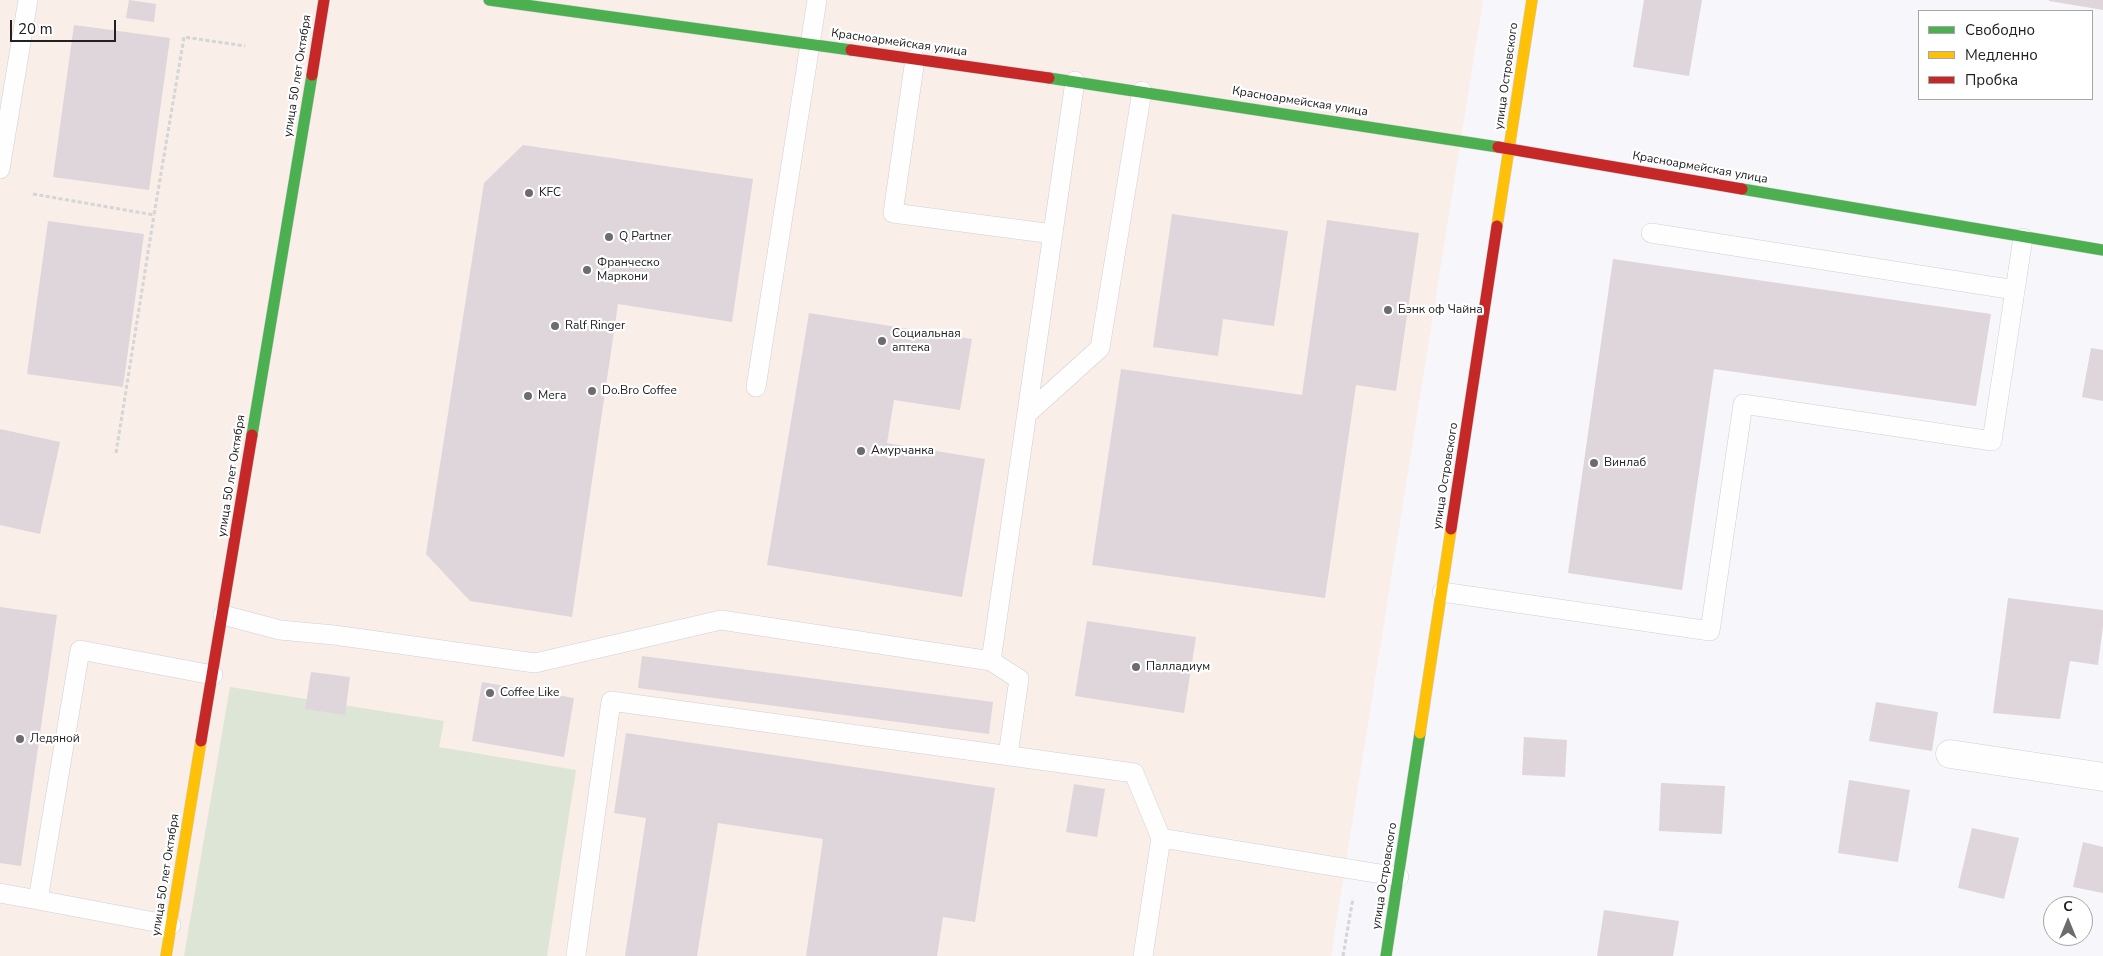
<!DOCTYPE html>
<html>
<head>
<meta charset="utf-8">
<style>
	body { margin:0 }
	#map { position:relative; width:2103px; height:956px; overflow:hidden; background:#f6f6fb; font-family:"Nunito Sans",sans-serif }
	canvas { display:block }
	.legend { position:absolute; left:1918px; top:10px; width:175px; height:90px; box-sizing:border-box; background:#fff; border:1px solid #a6a6a7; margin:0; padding:6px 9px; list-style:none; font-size:15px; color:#212124 }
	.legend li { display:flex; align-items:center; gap:10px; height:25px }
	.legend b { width:25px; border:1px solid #a6a6a7 }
	.north { position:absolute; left:2043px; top:896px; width:50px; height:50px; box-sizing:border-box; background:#fff; border:1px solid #a6a6a7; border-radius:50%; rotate:0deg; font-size:14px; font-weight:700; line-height:20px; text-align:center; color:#212124 }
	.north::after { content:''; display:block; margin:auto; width:18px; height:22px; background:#6c6c6f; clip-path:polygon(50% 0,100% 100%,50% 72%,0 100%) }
	.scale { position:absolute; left:10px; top:20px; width:106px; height:22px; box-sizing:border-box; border:2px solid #212124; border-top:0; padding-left:6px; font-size:15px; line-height:18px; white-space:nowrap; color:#212124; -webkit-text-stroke:4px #fff; paint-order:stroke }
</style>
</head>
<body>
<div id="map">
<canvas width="2103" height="956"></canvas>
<ul class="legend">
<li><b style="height:6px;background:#4caf50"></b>Свободно</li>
<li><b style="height:6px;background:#ffc107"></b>Медленно</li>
<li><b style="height:6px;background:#c62828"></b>Пробка</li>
</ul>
<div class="north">С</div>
<div class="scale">20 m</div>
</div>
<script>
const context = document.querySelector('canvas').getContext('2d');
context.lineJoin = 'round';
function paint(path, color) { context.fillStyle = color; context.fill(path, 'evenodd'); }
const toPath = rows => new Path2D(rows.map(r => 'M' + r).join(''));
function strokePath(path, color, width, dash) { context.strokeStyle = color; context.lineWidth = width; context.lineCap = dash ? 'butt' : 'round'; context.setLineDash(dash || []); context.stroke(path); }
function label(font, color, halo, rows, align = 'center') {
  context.font = font + ' "Nunito Sans",sans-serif'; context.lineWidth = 4.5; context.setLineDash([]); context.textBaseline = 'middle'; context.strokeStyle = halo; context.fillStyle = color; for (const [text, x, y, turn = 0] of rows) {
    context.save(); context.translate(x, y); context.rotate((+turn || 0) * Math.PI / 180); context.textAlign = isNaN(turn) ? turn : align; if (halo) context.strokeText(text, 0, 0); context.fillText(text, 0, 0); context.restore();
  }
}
paint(toPath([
	[0,0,1483,0,1331,956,0,956]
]), '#f9eee8');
paint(toPath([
	[230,687,444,721,439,747,576,770,547,956,184,956]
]), '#dde5d7');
paint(toPath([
	[129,0,156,4,154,22,126,18],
	[1644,0,1702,0,1689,76,1633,67],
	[2049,0,2103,0,2103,10,2049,1],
	[74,25,170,38,149,190,53,177],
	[523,145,753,179,732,322,618,304,572,617,470,601,426,554,484,183],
	[1172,214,1288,231,1274,326,1223,319,1218,356,1153,347],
	[1327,220,1419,233,1396,391,1356,385,1325,598,1092,565,1121,369,1302,395],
	[48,221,144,234,123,387,27,374],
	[1613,259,1991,314,1976,406,1714,369,1682,590,1568,573],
	[809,313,972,339,960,410,894,400,887,443,985,459,962,597,767,565],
	[2091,348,2103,350,2103,401,2082,397],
	[0,429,60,442,40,534,0,525],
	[2008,598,2103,610,2103,626,2098,665,2070,661,2060,719,1993,713],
	[0,607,57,615,21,866,0,863],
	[1087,621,1196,637,1184,713,1075,696],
	[642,656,993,702,989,734,638,688],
	[311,672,350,677,345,715,305,709],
	[482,682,574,698,564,757,472,741],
	[1876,702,1938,712,1932,751,1869,741],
	[626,733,995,788,975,922,943,917,937,956,806,956,823,839,718,823,697,956,625,956,646,818,614,813],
	[1524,737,1567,740,1565,777,1522,775],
	[1849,780,1910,790,1898,862,1838,853],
	[1661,783,1725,786,1722,834,1659,831],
	[1074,784,1105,789,1097,837,1066,832],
	[1972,828,2019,838,2004,899,1958,888],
	[2083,842,2103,847,2103,893,2073,887],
	[1604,910,1679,921,1673,956,1597,956]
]), '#dfd6dc');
const lane = toPath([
	[915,59,893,213,1053,234],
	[0,169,28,0],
	[1651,233,2015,290],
	[756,387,817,0],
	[1027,414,1100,348,1142,91],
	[1442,592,1710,631,1743,404,1992,441,2023,238],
	[223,615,280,630,334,635,535,663,721,620,991,661,1075,81],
	[991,661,1019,679,1008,755],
	[0,893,38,900],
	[171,925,38,900,80,650,213,675],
	[576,955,611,701,1134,773,1161,838,1399,877],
	[1143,956,1161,838]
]);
const street = toPath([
	[1950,754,2103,777]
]);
const fast = toPath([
	[489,0,851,50],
	[1049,78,1498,147],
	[1742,189,2103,250],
	[252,435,312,75],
	[1386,956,1420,733]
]);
const slow = toPath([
	[1497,226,1532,0],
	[1420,733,1451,529],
	[166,956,201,741]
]);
const jam = toPath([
	[851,50,1049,78],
	[312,75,324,0],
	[1498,147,1742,189],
	[1451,529,1497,226],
	[201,741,252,435]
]);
strokePath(lane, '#d0d0d3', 20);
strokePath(street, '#d0d0d3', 29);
strokePath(fast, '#d0d0d3', 12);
strokePath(slow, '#d0d0d3', 12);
strokePath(jam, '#d0d0d3', 12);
strokePath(toPath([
	[33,194,154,215,184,37,245,46],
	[116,453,154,215],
	[1343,956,1353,898]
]), '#d5d5d6', 3, [4, 2.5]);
strokePath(lane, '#fefefe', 19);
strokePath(street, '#fefefe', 28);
strokePath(fast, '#4caf50', 11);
strokePath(slow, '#ffc107', 11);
strokePath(jam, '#c62828', 11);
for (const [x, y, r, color] of [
	[529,193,5,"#6c6c6f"],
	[609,237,5,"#6c6c6f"],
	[587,270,5,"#6c6c6f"],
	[1388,310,5,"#6c6c6f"],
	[555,326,5,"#6c6c6f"],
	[882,341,5,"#6c6c6f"],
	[592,391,5,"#6c6c6f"],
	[528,396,5,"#6c6c6f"],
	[861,451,5,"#6c6c6f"],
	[1594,463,5,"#6c6c6f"],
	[1136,667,5,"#6c6c6f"],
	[490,693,5,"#6c6c6f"],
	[20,739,5,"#6c6c6f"]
]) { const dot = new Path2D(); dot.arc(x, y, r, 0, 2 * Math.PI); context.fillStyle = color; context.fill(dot); strokePath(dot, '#fff', 2); }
label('12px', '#212124', '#fff', [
	["Красноармейская улица",899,43,8],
	["улица 50 лет Октября",298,76,-81],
	["улица Островского",1507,76,-82],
	["Красноармейская улица",1300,102,9],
	["Красноармейская улица",1700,168,10],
	["улица 50 лет Октября",232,476,-81],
	["улица Островского",1446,476,-81],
	["улица 50 лет Октября",166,875,-81],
	["улица Островского",1385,876,-81]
]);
label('12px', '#212124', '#fff', [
	["KFC",539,193],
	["Q Partner",619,237],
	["Франческо",597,263],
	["Маркони",597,277],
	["Бэнк оф Чайна",1398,310],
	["Ralf Ringer",565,326],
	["Социальная",892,334],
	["аптека",892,348],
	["Do.Bro Coffee",602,391],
	["Мега",538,396],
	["Амурчанка",871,451],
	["Винлаб",1604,463],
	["Палладиум",1146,667],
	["Coffee Like",500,693],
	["Ледяной",30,739]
], 'left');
</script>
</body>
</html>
